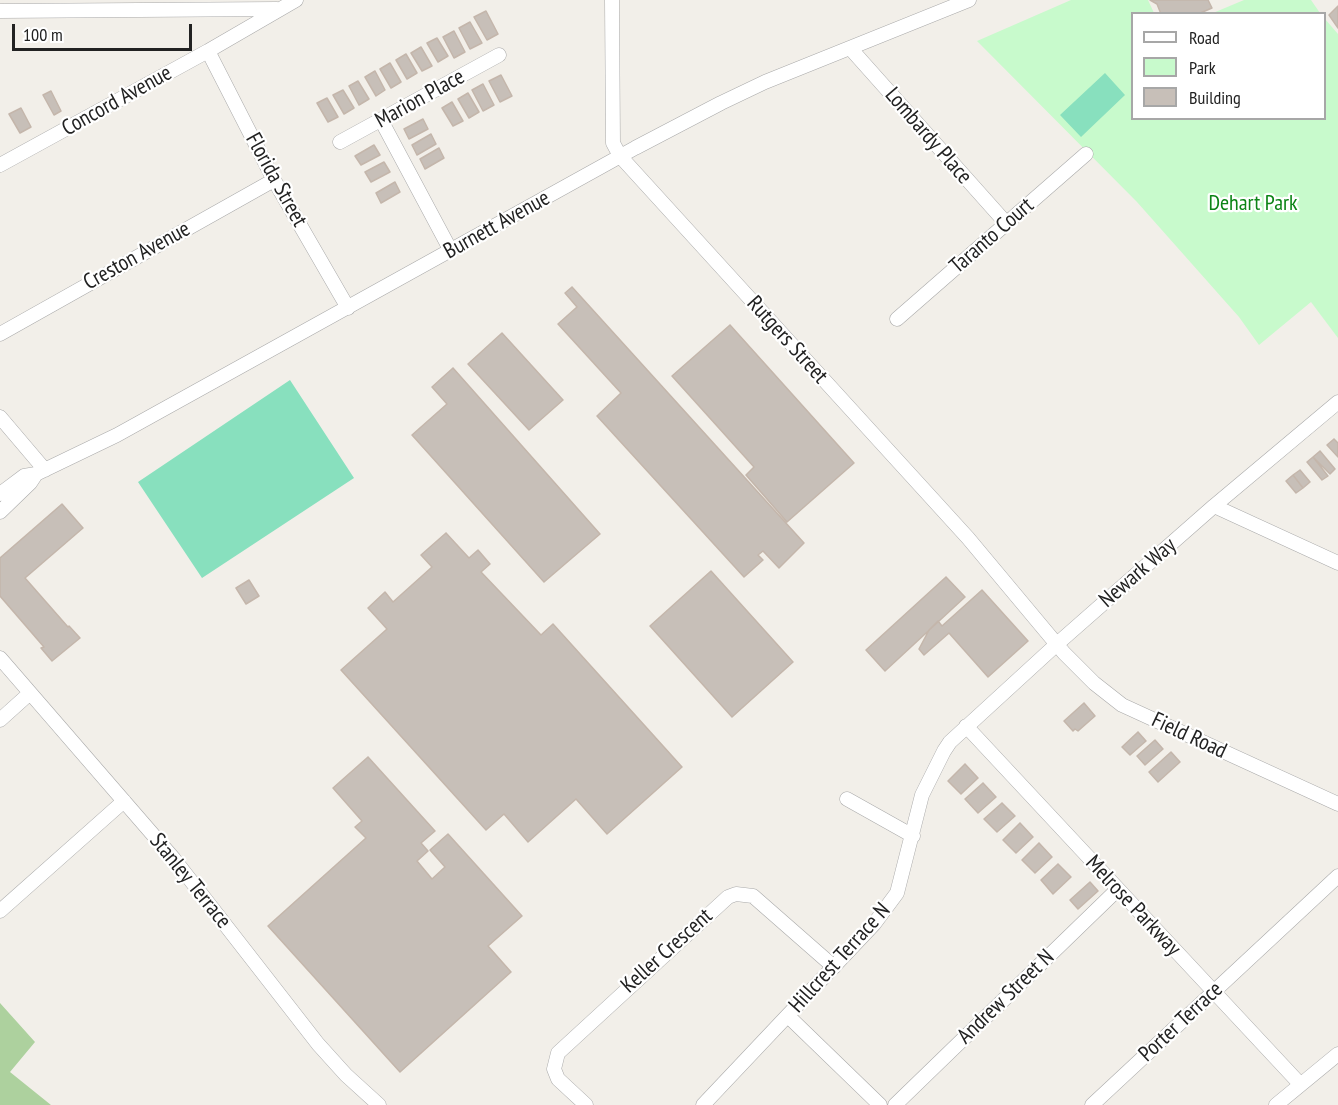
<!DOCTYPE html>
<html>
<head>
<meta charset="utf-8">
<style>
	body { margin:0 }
	#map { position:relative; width:1338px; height:1105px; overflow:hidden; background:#f2efe9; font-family:"PT Sans Narrow",sans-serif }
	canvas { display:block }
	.legend { position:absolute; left:1131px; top:12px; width:195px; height:108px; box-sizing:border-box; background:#fff; border:2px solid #a7a7a7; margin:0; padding:8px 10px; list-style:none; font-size:18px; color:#222 }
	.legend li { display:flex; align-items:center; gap:12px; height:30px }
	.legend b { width:30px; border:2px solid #a7a7a7 }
	.scale { position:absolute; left:12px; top:24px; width:180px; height:27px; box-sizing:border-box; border:3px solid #222; border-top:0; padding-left:8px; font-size:18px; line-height:21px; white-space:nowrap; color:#222; -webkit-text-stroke:4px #fff; paint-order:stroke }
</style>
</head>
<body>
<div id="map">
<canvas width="1338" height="1105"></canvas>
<ul class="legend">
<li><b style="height:8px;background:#fff"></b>Road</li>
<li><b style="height:16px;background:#c8facc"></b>Park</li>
<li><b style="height:16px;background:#c7bfb8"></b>Building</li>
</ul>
<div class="scale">100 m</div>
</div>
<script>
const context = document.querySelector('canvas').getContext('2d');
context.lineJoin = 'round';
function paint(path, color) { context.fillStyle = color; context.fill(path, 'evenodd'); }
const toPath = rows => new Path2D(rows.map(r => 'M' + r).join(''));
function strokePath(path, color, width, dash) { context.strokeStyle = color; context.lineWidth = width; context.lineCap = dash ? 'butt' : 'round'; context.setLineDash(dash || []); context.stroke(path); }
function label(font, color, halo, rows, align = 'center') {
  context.font = font + ' "PT Sans Narrow",sans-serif'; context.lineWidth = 4.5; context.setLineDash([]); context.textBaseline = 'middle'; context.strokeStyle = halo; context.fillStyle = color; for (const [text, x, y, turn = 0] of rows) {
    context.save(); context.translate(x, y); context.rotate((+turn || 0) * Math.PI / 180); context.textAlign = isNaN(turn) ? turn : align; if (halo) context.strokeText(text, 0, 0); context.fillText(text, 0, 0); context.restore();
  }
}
paint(toPath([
	[0,1003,35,1042,10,1072,51,1105,0,1105]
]), '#add19e');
paint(toPath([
	[1071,0,1148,0,1154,13,1132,14,1132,118,1324,118,1325,19,1338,34,1338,338,1311,302,1259,345,1239,317,1137,202,977,41],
	[1244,0,1311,0,1320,13,1213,13]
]), '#c8facc');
paint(toPath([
	[1105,73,1125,95,1081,137,1060,115],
	[290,380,354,478,202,578,138,482]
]), '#88e0be');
const building = toPath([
	[1150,0,1208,0,1212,8,1198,14,1161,14,1157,4,1150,0],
	[1338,6,1338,28,1329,15,1338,6],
	[486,11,498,34,487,40,474,17,486,11],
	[470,22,482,43,470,49,459,28,470,22],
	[454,31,465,52,454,58,443,37,454,31],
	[437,38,448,56,438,62,427,43,437,38],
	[421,47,432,66,422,71,411,53,421,47],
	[406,54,417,73,407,79,396,60,406,54],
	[390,63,401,82,391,88,380,69,390,63],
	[375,71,385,90,376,96,365,77,375,71],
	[501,75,512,96,500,102,489,81,501,75],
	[358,81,369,99,359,105,349,86,358,81],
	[483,84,494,105,483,111,472,90,483,84],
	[343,90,354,108,344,114,333,95,343,90],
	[51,91,61,111,54,115,43,95,51,91],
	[468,93,479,112,469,118,458,99,468,93],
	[327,98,338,117,328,122,317,103,327,98],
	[452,102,463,121,453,126,442,108,452,102],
	[21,108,31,127,20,133,9,114,21,108],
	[423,119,428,129,409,139,404,129,423,119],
	[431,134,436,144,417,155,412,145,431,134],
	[374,145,380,155,361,165,355,156,374,145],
	[439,148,444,158,425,169,420,159,439,148],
	[384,162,390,172,371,182,365,172,384,162],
	[395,182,400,192,381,203,376,193,395,182],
	[572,287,804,543,779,568,763,551,758,555,763,560,744,577,597,416,621,393,558,324,577,307,565,293,572,287],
	[730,325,854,463,787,522,746,475,754,467,672,376,730,325],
	[502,333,563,400,529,430,468,364,502,333],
	[453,368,600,534,544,582,412,435,447,404,432,387,453,368],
	[1334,439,1338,443,1338,457,1327,445,1334,439],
	[1320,451,1335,469,1330,474,1313,457,1320,451],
	[1313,457,1328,476,1322,480,1307,462,1313,457],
	[1300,470,1310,482,1303,488,1293,475,1300,470],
	[1293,475,1303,488,1296,493,1286,481,1293,475],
	[62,504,83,528,25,578,68,627,69,626,80,638,52,661,41,648,44,647,0,596,0,558,62,504],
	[446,533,469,558,478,550,490,564,481,572,541,635,553,624,682,767,607,834,576,799,528,842,504,814,486,830,341,670,387,629,368,608,385,592,393,602,432,567,421,555,446,533],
	[711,571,793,662,732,717,650,626,711,571],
	[946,577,965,597,885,671,866,650,946,577],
	[249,580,259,596,246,604,236,588,249,580],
	[982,590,1028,641,988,677,949,633,924,655,919,649,929,630,938,621,942,626,982,590],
	[1084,703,1095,716,1078,731,1075,729,1073,731,1064,721,1084,703],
	[1138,732,1146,741,1130,755,1122,747,1138,732],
	[1155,740,1163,749,1145,765,1137,756,1155,740],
	[1171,752,1180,762,1158,782,1149,772,1171,752],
	[368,757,435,831,421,843,428,851,417,861,432,879,445,867,430,850,448,834,522,916,488,946,511,972,400,1072,268,926,366,838,355,827,362,821,333,788,368,757],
	[965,764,978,778,961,794,948,781,965,764],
	[983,783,996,797,978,813,965,799,983,783],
	[1002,803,1015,816,997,832,984,819,1002,803],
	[1020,823,1033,837,1016,853,1003,840,1020,823],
	[1039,843,1052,857,1035,873,1022,860,1039,843],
	[1058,864,1071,877,1053,894,1041,880,1058,864],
	[1090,882,1098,891,1078,909,1070,900,1090,882]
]);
paint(building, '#c7bfb8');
strokePath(building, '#c4b6ab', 1.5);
const minor = toPath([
	[612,0,613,143,620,156,968,538,1064,653,1094,683,1122,705,1338,804],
	[0,11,277,9],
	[850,48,1006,223],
	[208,51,274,180,348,308],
	[381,120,451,251],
	[340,142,499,55],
	[0,165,208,51,296,0],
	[897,319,1086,154],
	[0,334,274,180],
	[0,417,45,470],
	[0,494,24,476,36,474,117,435,635,148,721,103,765,82,969,0],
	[1214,506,1338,563],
	[0,512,30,483,36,474],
	[0,658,174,859,318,1044,346,1075,379,1105],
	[0,720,30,693],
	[966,726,1300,1084],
	[847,799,913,836],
	[0,911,124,801],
	[788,1016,880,1105],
	[586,1105,558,1079,554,1069,558,1053,728,897,736,894,753,896,834,967],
	[703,1105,874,924,897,893,922,795,944,751,950,742,1057,644,1214,506,1338,402],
	[895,1105,1117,890],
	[1092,1105,1338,876],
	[1276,1105,1338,1054]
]);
strokePath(minor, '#a9a9a9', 15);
strokePath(minor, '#fff', 14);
label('22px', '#222', '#fff', [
	["Marion Place",420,99,-29],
	["Concord Avenue",117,101,-29],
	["Lombardy Place",928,136,49],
	["Florida Street",276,180,61],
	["Burnett Avenue",497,225,-29],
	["Taranto Court",992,236,-41],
	["Creston Avenue",137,256,-29],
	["Rutgers Street",787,340,48],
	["Newark Way",1138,573,-41],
	["Field Road",1189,736,25],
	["Stanley Terrace",190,881,51],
	["Melrose Parkway",1133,906,47],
	["Keller Crescent",667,951,-42],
	["Hillcrest Terrace N",840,958,-48],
	["Andrew Street N",1006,997,-44],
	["Porter Terrace",1181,1022,-43]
]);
label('22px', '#0c8416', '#fff', [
	["Dehart Park",1253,204]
]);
</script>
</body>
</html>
